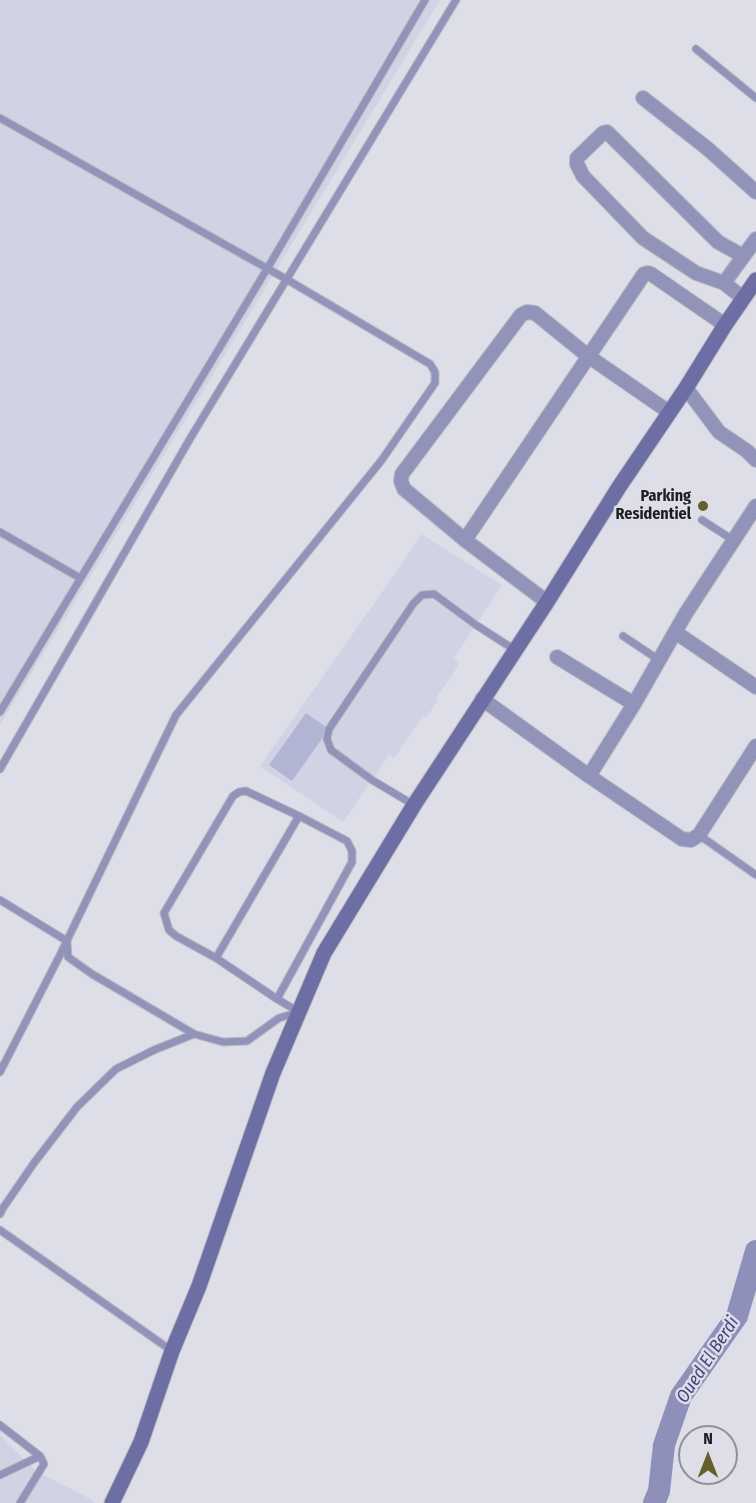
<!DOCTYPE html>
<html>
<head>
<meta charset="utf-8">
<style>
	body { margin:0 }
	#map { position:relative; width:756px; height:1503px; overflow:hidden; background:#dddee8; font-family:"Fira Sans Condensed",sans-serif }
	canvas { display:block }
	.north { position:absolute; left:678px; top:1425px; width:60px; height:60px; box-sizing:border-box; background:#dddee8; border:2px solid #909198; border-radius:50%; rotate:0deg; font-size:16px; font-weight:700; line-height:24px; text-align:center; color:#1d1e21 }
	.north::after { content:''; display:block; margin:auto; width:21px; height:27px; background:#665f2c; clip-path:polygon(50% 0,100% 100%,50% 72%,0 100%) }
</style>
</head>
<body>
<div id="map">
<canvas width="756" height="1503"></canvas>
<div class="north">N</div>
</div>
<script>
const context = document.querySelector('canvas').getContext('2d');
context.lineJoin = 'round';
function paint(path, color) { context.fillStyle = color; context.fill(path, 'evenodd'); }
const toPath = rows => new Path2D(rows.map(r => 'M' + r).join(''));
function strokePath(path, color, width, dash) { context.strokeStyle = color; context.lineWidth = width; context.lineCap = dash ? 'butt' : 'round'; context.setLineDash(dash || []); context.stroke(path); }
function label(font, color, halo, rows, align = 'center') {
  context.font = font + ' "Fira Sans Condensed",sans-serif'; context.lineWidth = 5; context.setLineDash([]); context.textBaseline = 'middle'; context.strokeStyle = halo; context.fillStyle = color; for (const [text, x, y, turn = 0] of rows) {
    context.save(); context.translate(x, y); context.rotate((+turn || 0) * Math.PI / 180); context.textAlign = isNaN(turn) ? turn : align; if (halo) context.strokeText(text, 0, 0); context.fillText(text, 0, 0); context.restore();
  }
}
paint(toPath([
	[0,0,440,0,0,725],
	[421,534,502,585,454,658,460,663,436,698,438,700,426,718,423,716,394,758,389,755,343,822,260,766,399,568],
	[0,1435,36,1471,94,1501,93,1503,0,1503]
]), '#d1d2e3');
paint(toPath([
	[306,713,329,729,292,781,269,765]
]), '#b2b4d3');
strokePath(toPath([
	[654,1503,659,1491,664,1445,681,1396,737,1316,756,1251]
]), '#8e90ba', 22);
const service = toPath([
	[696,49,756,98],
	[0,118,286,279,430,364,435,372,435,383,381,461,176,715,60,955,0,1072],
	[702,520,733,540],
	[0,532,80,578],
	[623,636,659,660],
	[0,712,267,269,425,0],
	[0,769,191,437,456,0],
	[414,805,372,780,331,750,327,739,329,729,413,604,422,595,434,594,476,625,515,650],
	[699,835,756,875],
	[0,900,67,941,68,957,92,974,194,1034,223,1042,247,1041,279,1018,299,1012,277,999,216,958,299,816,347,841,352,851,352,862,277,999],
	[216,958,176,936,169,930,164,913,233,796,239,792,246,791,299,816],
	[0,1214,3,1208,34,1163,77,1107,116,1069,154,1050,194,1034],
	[0,1230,172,1351],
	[0,1425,40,1456,44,1464,20,1503],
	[0,1475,40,1456]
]);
const minor = toPath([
	[643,98,708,149,756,192],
	[724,283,696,273,643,238,583,176,577,164,577,158,603,133,607,132,718,242,743,256],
	[743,298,724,283,756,239],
	[686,388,719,432,747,451,756,460],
	[465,540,404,489,401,481,402,474,521,315,527,312,535,313,588,356,669,412],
	[547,602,465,540,644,274,648,273,651,274,725,325],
	[675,632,756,687],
	[557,657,634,704],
	[482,699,589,776,682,839,691,840,699,835,756,746],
	[589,776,634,704,686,613,756,506]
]);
const secondary = toPath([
	[112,1503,141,1442,172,1351,199,1286,273,1073,324,953,414,805,547,602,619,487,686,388,725,325,756,280]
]);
strokePath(service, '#babbc4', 9);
strokePath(minor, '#babbc4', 16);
strokePath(secondary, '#babbc4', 17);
strokePath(service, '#9193b9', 7);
strokePath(minor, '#9193b9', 14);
strokePath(secondary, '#6d6ea4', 15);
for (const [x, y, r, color] of [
	[703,506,6,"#665f2c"]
]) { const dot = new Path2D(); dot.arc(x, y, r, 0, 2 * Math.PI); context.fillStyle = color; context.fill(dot); strokePath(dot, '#dddee8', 2); }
label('bold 16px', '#1d1e21', '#dddee8', [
	["Parking",691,497],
	["Residentiel",691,515]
], 'right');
label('italic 18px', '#45447c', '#dddee8', [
	["Oued El Berdi",708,1360,-57]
]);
</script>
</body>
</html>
